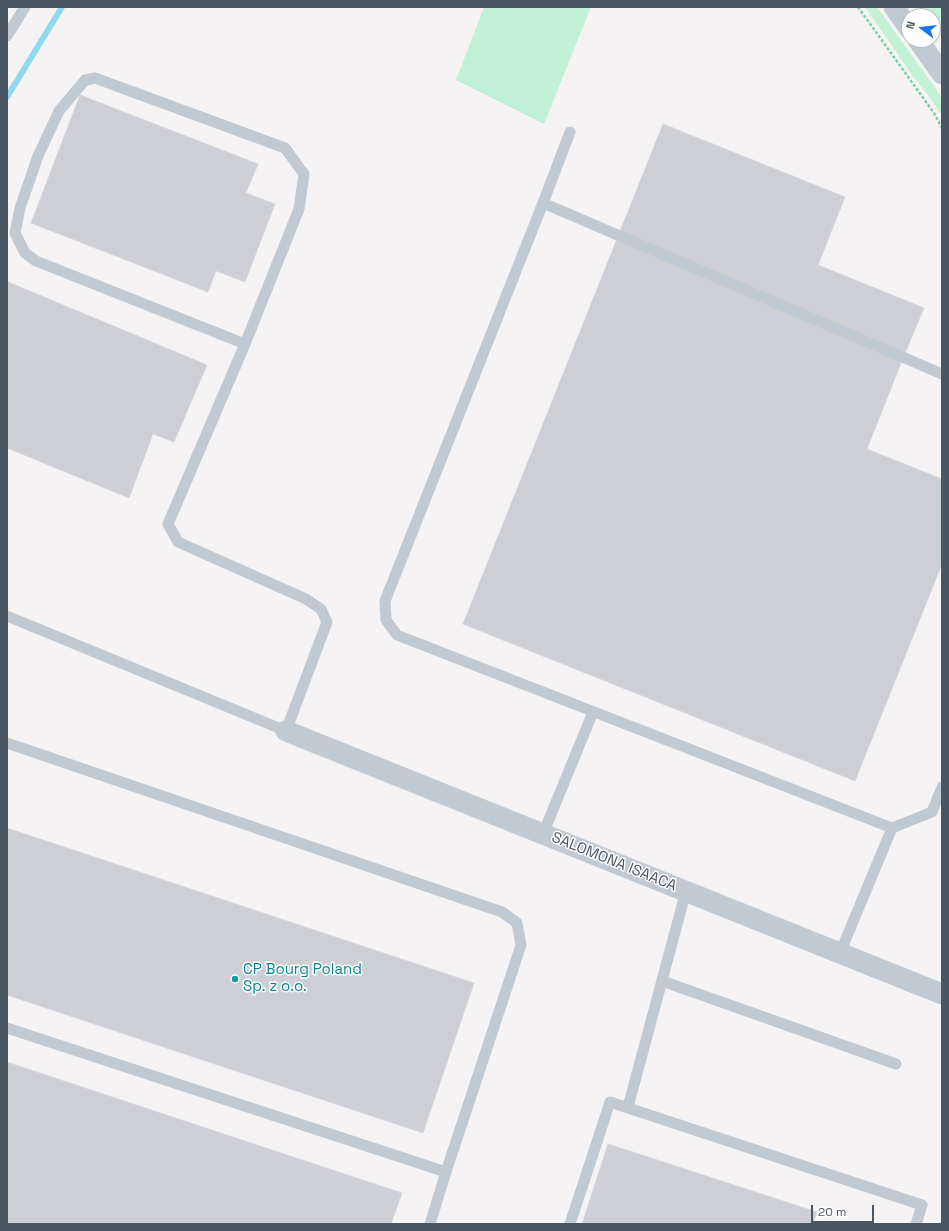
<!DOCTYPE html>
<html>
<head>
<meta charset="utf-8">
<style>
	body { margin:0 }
	#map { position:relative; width:949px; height:1231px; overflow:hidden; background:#f5f3f3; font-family:"Space Grotesk",sans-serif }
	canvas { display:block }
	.frame { position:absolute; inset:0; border:8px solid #4a5661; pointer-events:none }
	.north { position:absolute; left:901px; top:8px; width:40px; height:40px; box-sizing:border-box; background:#fff; border:1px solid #b7bbc0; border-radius:50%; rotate:285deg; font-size:11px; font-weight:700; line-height:16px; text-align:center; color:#4a5661 }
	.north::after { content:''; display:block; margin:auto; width:14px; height:18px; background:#1a73e8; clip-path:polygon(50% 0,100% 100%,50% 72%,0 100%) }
	.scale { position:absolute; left:811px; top:1205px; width:63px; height:18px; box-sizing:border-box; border:2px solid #4a5661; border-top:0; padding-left:5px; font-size:12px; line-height:14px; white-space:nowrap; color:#4a5661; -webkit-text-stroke:3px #fff; paint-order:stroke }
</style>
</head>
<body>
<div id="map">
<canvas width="949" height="1231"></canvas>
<div class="frame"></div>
<div class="north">N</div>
<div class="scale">20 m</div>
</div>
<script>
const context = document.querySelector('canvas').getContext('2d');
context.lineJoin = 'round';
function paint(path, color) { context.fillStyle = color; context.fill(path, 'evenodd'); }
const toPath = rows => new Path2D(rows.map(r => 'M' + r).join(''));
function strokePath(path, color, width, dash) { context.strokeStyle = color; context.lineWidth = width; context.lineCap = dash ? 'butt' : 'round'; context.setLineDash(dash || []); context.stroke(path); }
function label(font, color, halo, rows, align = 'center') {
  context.font = font + ' "Space Grotesk",sans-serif'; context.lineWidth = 3; context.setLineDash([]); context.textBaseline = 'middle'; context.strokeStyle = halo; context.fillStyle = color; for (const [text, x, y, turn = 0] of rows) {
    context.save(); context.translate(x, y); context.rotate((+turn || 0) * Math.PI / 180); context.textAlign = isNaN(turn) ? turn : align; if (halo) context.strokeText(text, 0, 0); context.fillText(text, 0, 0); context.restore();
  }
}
paint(toPath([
	[484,7,591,7,544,124,456,80],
	[865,7,877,7,934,86,942,99,942,116,931,99,912,75],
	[920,7,942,7,942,37,933,25,933,16,927,16]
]), '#c3f1d5');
strokePath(toPath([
	[7,97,62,7]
]), '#90daee', 6);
const building = toPath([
	[80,95,258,164,246,193,275,204,245,282,216,271,208,292,31,223,80,95],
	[663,124,845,197,818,265,924,308,903,358,867,449,942,479,942,564,855,781,463,624,663,124],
	[8,282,207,365,174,442,153,434,129,498,7,448,7,285,8,282],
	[7,828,474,983,423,1133,7,995,7,828],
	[7,1062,402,1193,391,1224,7,1224,7,1062],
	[608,1144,817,1212,813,1224,582,1224,608,1144]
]);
paint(building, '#cdcfd5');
strokePath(building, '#d7d9de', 1);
strokePath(toPath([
	[858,7,934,113,942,128]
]), '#7ad0a6', 2.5, [3, 2]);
strokePath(toPath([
	[7,36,25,7],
	[570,132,543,203,942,374],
	[543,203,385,601,386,620,397,635,892,828],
	[7,616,286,731,327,622,321,609,306,599,178,542,168,524,245,344,299,209,304,174,285,148,95,78,85,80,59,111,38,156,20,208,15,233,25,253,36,261,245,344],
	[7,743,502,912,517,923,521,945,446,1172,7,1028],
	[543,834,593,712],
	[840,953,892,828,932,812,942,787],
	[662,981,896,1064],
	[628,1107,686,891],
	[430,1224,446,1172],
	[570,1224,610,1102,922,1205,916,1224]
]), '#c1cad2', 11);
strokePath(toPath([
	[894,7,909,28],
	[918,40,942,74],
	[286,731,942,994]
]), '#c1cad2', 21);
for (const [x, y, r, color] of [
	[235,979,4,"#0f9aa8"]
]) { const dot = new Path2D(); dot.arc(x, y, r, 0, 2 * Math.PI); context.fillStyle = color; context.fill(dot); strokePath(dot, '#fff', 1.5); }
label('15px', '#4a5661', '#fff', [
	["SALOMONA ISAACA",614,862,22]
]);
label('15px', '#0d838f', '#fff', [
	["CP Bourg Poland",243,970],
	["Sp. z o.o.",243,987]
], 'left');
</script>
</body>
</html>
